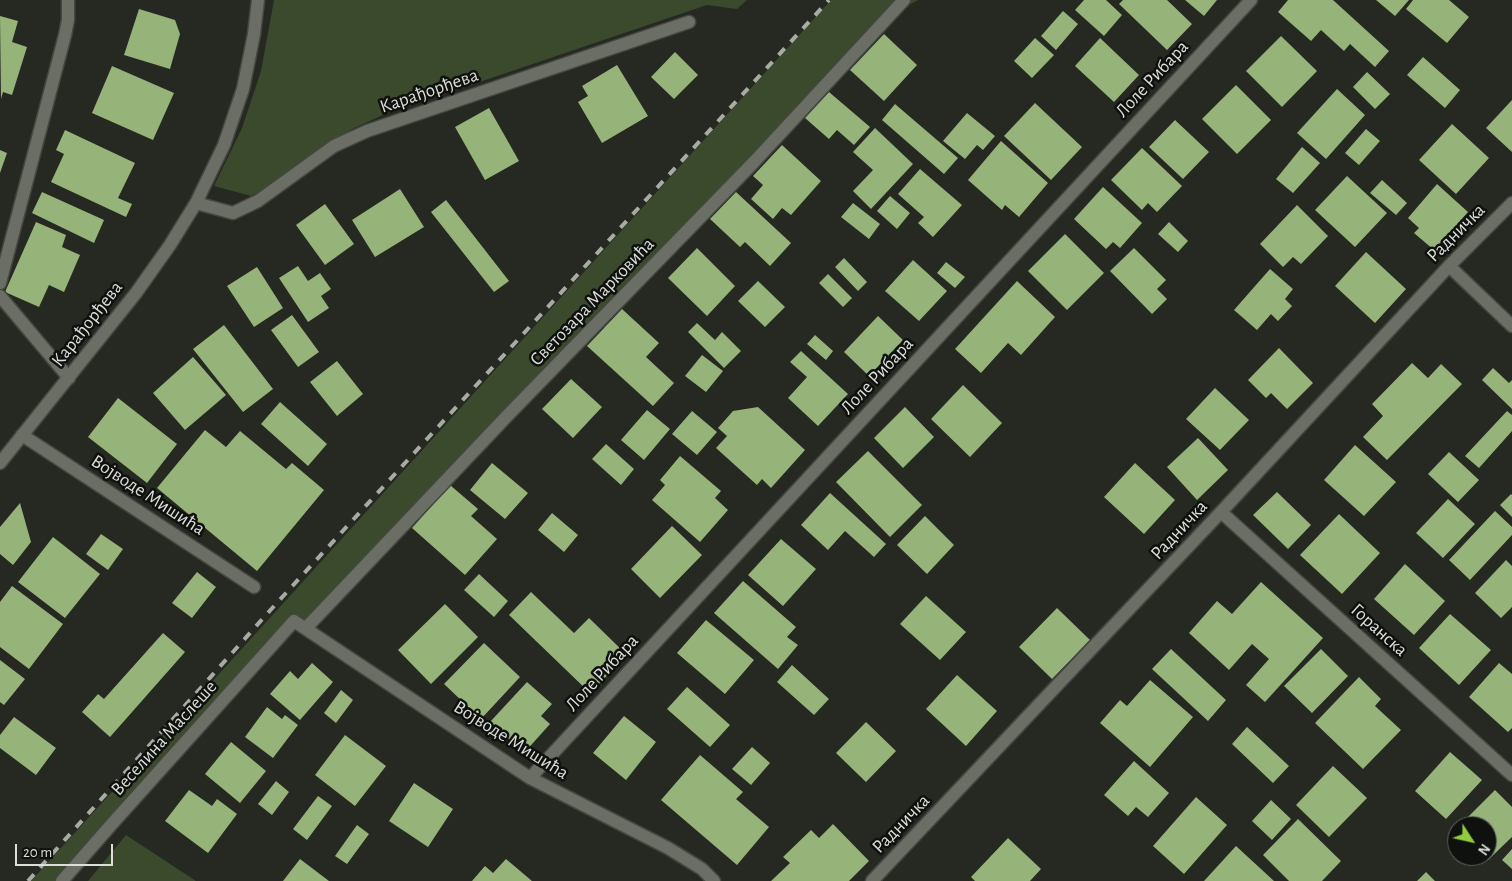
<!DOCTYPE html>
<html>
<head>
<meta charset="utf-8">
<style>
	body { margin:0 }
	#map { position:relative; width:1512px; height:881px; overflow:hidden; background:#252921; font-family:"Alegreya Sans",sans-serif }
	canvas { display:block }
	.north { position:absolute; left:1447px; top:816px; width:50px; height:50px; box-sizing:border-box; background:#0f110e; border:1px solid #61635f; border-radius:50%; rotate:125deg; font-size:14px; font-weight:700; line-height:20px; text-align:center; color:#dcdfd9 }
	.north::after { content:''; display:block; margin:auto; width:18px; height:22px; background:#91cd3f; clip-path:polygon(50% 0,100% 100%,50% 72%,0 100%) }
	.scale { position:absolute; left:15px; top:844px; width:98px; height:22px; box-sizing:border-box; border:2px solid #dcdfd9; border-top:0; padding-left:6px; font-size:15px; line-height:18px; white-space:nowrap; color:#dcdfd9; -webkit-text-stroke:4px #0f110e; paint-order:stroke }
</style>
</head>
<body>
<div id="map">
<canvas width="1512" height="881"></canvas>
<div class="north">N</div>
<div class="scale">20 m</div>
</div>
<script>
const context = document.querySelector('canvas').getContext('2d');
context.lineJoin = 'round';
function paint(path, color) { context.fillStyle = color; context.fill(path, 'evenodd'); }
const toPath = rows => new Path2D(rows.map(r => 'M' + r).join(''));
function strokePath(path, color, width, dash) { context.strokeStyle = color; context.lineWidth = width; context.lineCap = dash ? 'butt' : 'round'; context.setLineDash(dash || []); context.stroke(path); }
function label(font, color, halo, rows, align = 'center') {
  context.font = font + ' "Alegreya Sans",sans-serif'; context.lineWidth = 5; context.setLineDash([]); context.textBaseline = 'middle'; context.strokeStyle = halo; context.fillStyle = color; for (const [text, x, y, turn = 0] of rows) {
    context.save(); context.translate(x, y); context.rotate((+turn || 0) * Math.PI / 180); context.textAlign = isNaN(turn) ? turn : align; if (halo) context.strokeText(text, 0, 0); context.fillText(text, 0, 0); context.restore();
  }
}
paint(toPath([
	[274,0,747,0,737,9,707,5,385,114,352,129,276,183,251,196,214,186,242,128,261,71],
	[831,0,918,0,892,14,306,628,295,621,62,881,31,881],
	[126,835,196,881,88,881]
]), '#3b4a2c');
paint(toPath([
	[1084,0,1106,0,1122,15,1104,36,1075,10],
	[1123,0,1167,0,1192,24,1167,50,1119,4],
	[1185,0,1217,0,1204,16],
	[1288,0,1333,0,1389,51,1375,67,1350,44,1344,51,1321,30,1311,41,1278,12],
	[1376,0,1409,0,1395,16],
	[1413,0,1449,0,1469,17,1447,43,1406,9],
	[139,9,175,20,180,34,170,69,124,55],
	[1063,11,1078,24,1056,50,1041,36],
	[0,16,18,21,12,42,27,47,12,95,3,92,1,99],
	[884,34,917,65,884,101,850,70],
	[1281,36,1317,71,1282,107,1246,71],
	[1035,38,1054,55,1032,78,1014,61],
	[1100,38,1139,75,1114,102,1075,66],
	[675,52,698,75,674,99,651,77],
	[1423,57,1460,90,1445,108,1407,75],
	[617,65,648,116,602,143,578,102,588,96,582,86],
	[112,66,174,93,153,140,92,113],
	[1367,72,1390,94,1375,109,1353,87],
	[1236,85,1271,120,1237,154,1202,119],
	[1337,89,1365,115,1326,159,1297,133],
	[829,92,870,127,854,145,837,130,829,139,805,118],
	[1512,100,1512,152,1486,128],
	[1035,103,1082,147,1051,180,1004,136],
	[895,104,958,158,944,174,882,120],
	[489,108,519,161,485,180,455,127],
	[967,113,995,136,983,150,977,145,965,159,943,141],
	[1175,120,1209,152,1183,179,1149,147],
	[1452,124,1489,158,1456,194,1419,160],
	[875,128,913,164,871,209,853,191,873,170,853,152],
	[1366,129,1380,141,1359,165,1345,153],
	[65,130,135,163,118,198,132,204,126,217,51,182,64,154,56,150],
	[1001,141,1048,183,1019,217,1005,205,1002,210,968,180],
	[782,145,821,181,791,215,782,208,773,219,751,199,763,185,753,176],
	[1302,147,1320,163,1293,193,1276,179],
	[1142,148,1182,186,1157,212,1148,203,1142,210,1111,180],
	[0,150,7,153,0,173],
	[920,169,962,205,933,237,918,223,924,217,898,194],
	[1347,176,1387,213,1355,247,1315,210],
	[1382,180,1407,203,1396,215,1370,193],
	[1437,184,1468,212,1434,250,1414,233,1419,228,1408,218],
	[1103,187,1142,223,1120,248,1113,242,1106,249,1074,219],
	[400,189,424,227,375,257,352,220],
	[42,192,104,220,94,243,32,213],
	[736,192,791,243,770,266,745,242,740,247,710,219],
	[890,196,910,213,897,229,877,211],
	[446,200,509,281,494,292,431,212],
	[853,203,880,224,869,239,841,217],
	[325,204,354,244,325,265,296,225],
	[1297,205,1328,236,1301,264,1293,257,1283,267,1260,244],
	[36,222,66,235,62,247,80,255,64,292,49,285,39,307,5,292],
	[1169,222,1188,241,1178,252,1158,234],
	[1065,234,1104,273,1067,310,1028,271],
	[697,248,735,286,707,316,668,278],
	[1134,248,1166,280,1157,289,1167,299,1152,314,1110,271],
	[1366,252,1406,289,1375,323,1335,286],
	[844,258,867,282,858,291,835,267],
	[913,260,947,291,919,321,885,291],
	[946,262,965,277,955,288,937,273],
	[298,266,308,281,320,273,331,289,321,296,329,308,308,322,279,278],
	[257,267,283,308,254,327,227,286],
	[1270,269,1293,289,1285,299,1292,306,1278,321,1271,314,1257,330,1234,310],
	[828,274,852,298,843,307,819,283],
	[758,281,785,307,765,327,738,301],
	[1017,281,1055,317,1021,355,1008,343,981,373,955,349],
	[622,309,659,343,646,357,674,383,653,406,587,346],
	[292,315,319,352,298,367,271,330],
	[878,316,903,340,869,376,844,352],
	[697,323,715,340,722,332,741,351,724,368,688,332],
	[224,325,273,389,243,412,193,349],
	[815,335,833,351,826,360,807,344],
	[1279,348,1313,383,1287,409,1271,393,1266,398,1248,380],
	[801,351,848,394,818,426,788,398,807,377,790,362],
	[702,355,723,371,706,392,685,376],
	[193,357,226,395,185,430,153,393],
	[337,361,363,394,337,416,310,382],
	[1412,363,1428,378,1441,364,1462,384,1387,460,1363,437,1383,416,1372,404],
	[1493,368,1509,383,1512,380,1512,409,1482,380],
	[571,379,602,407,573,438,542,409],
	[963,385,1002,423,970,457,931,419],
	[1215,388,1249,420,1220,450,1186,419],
	[118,398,177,444,147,483,88,437],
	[280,402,327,444,308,466,261,424],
	[758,407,805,450,771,488,762,479,757,485,716,448,727,436,718,428,733,411],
	[905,407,934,437,903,468,874,438],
	[647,410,670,429,644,460,621,440],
	[692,411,717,432,697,455,672,434],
	[1507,411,1512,415,1512,431,1479,468,1465,456],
	[205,430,226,447,240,431,286,469,292,463,324,490,257,571,157,488],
	[1198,438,1228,470,1197,500,1167,467],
	[606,444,634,469,621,485,592,459],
	[1355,445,1396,482,1364,516,1324,480],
	[868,451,922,505,890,537,836,482],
	[1449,452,1479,480,1458,502,1428,474],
	[680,456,721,491,715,498,728,510,700,542,652,500,665,485,660,480],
	[492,463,528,493,505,519,470,490],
	[1135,463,1175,500,1144,534,1104,497],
	[450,485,478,509,471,516,497,539,465,575,412,528],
	[1277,492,1311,525,1288,549,1253,515],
	[830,493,886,544,874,557,845,531,828,550,801,525],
	[1511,494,1512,495,1512,517,1500,505],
	[1448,499,1475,524,1443,558,1416,533],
	[20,503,31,542,13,565,0,554,0,527],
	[1495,511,1512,527,1512,535,1470,580,1449,560],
	[552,513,578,535,564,552,538,530],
	[1339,514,1380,553,1342,594,1300,555],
	[925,516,954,545,927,574,897,545],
	[672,526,702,555,660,598,631,569],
	[101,534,123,549,108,570,86,554],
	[53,537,100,574,65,618,18,582],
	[781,539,816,569,783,606,748,575],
	[1506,560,1512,566,1512,607,1501,618,1475,593],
	[1405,564,1445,601,1414,635,1374,599],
	[197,572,216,587,192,618,172,603],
	[479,574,508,601,494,617,464,590],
	[743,581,796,627,787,637,798,645,778,669,714,613],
	[1261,582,1323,638,1265,702,1246,685,1269,659,1252,644,1229,670,1189,633,1217,601,1232,614],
	[12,586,63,624,29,669,0,647,0,602],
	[531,592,574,633,589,618,627,655,590,693,509,615],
	[926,596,966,632,940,660,900,624],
	[445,604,478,637,431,684,398,650],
	[1057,608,1090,640,1052,679,1019,647],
	[1450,614,1491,650,1459,685,1419,648],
	[706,620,754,660,725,694,677,653],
	[163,633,185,652,110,737,82,712,98,694,104,699],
	[484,643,520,677,481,719,444,684],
	[1171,649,1226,700,1208,721,1152,669],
	[1321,649,1348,676,1312,713,1284,686],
	[0,660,25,679,4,705,0,702],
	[312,663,333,682,300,720,270,694,290,671,298,679],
	[1499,663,1512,674,1512,728,1508,732,1469,697],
	[792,665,829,699,814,715,777,682],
	[957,675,997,711,966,746,926,709],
	[1359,677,1381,699,1375,706,1401,730,1363,769,1315,723],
	[1150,680,1193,717,1150,767,1100,723,1120,700,1127,706],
	[527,682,552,704,541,716,550,724,524,753,490,722],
	[687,687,730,725,710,747,667,709],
	[341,690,353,700,336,723,324,713],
	[267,707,282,719,285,715,298,725,273,758,245,737],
	[624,716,656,742,626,780,593,753],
	[14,717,56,748,36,775,0,748,0,735],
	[866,722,896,751,866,782,836,753],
	[1247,727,1289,766,1273,783,1232,744],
	[345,735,386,766,355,806,315,775],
	[231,742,266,771,240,803,205,774],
	[752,747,770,763,751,785,732,769],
	[1450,752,1482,780,1446,819,1415,791],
	[700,755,743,792,736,799,769,827,737,865,661,800],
	[1134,761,1169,793,1148,817,1136,807,1128,816,1104,795],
	[1333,766,1367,798,1329,837,1296,805],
	[276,781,289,792,272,815,258,804],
	[414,783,453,809,428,847,389,821],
	[189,790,212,806,217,799,237,814,208,853,165,821],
	[1495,790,1512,807,1512,837,1488,860,1484,856,1487,856,1487,826,1470,826,1472,825,1466,819],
	[318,796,332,806,307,840,293,829],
	[1196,797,1227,825,1184,874,1153,846],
	[1271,800,1291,819,1272,840,1252,821],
	[1298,819,1341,861,1322,881,1289,881,1263,855],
	[833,824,869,861,849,881,771,881,790,863,783,857,811,830,819,838],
	[357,825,369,834,347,864,335,856],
	[1008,838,1041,869,1030,881,975,881,971,877],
	[1236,846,1274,881,1204,881],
	[1512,849,1512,869,1502,860],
	[300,859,329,881,283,881],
	[506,859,532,881,472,881,485,866,493,873],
	[1426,872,1435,881,1417,881]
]), '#96b379');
const minor = toPath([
	[196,203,233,213,258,201,334,146,367,131,689,22],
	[1449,266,1512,326],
	[0,283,65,35,68,20,68,0],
	[0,296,69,378],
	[22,435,254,587],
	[1221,512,1512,775],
	[306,628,507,416,754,162,904,0],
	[530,778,1251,0],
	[62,881,111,825,294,621,530,778,668,848,702,869,714,881],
	[872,881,1221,512,1449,266,1512,203]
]);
const tertiary = toPath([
	[0,463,136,293,170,245,196,203,224,145,243,89,254,34,258,0]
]);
strokePath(minor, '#444741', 15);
strokePath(tertiary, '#444741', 15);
strokePath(minor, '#6a6e65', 12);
strokePath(tertiary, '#6a6e65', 12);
strokePath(toPath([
	[28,881,275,605,829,0]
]), '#a7aba4', 4, [9, 9]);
label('19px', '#dcdfd9', '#0f110e', [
	["Лоле Рибара",1152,79,-47],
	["Карађорђева",429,91,-19],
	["Радничка",1456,233,-45],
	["Светозара Марковића",592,302,-46],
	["Карађорђева",87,324,-52],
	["Лоле Рибара",877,376,-47],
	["Војводе Мишића",148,495,33],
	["Радничка",1179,530,-47],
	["Горанска",1379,630,42],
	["Лоле Рибара",602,673,-47],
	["Веселина Маслеше",164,738,-48],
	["Војводе Мишића",511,740,32],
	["Радничка",901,824,-46]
]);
</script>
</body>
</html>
